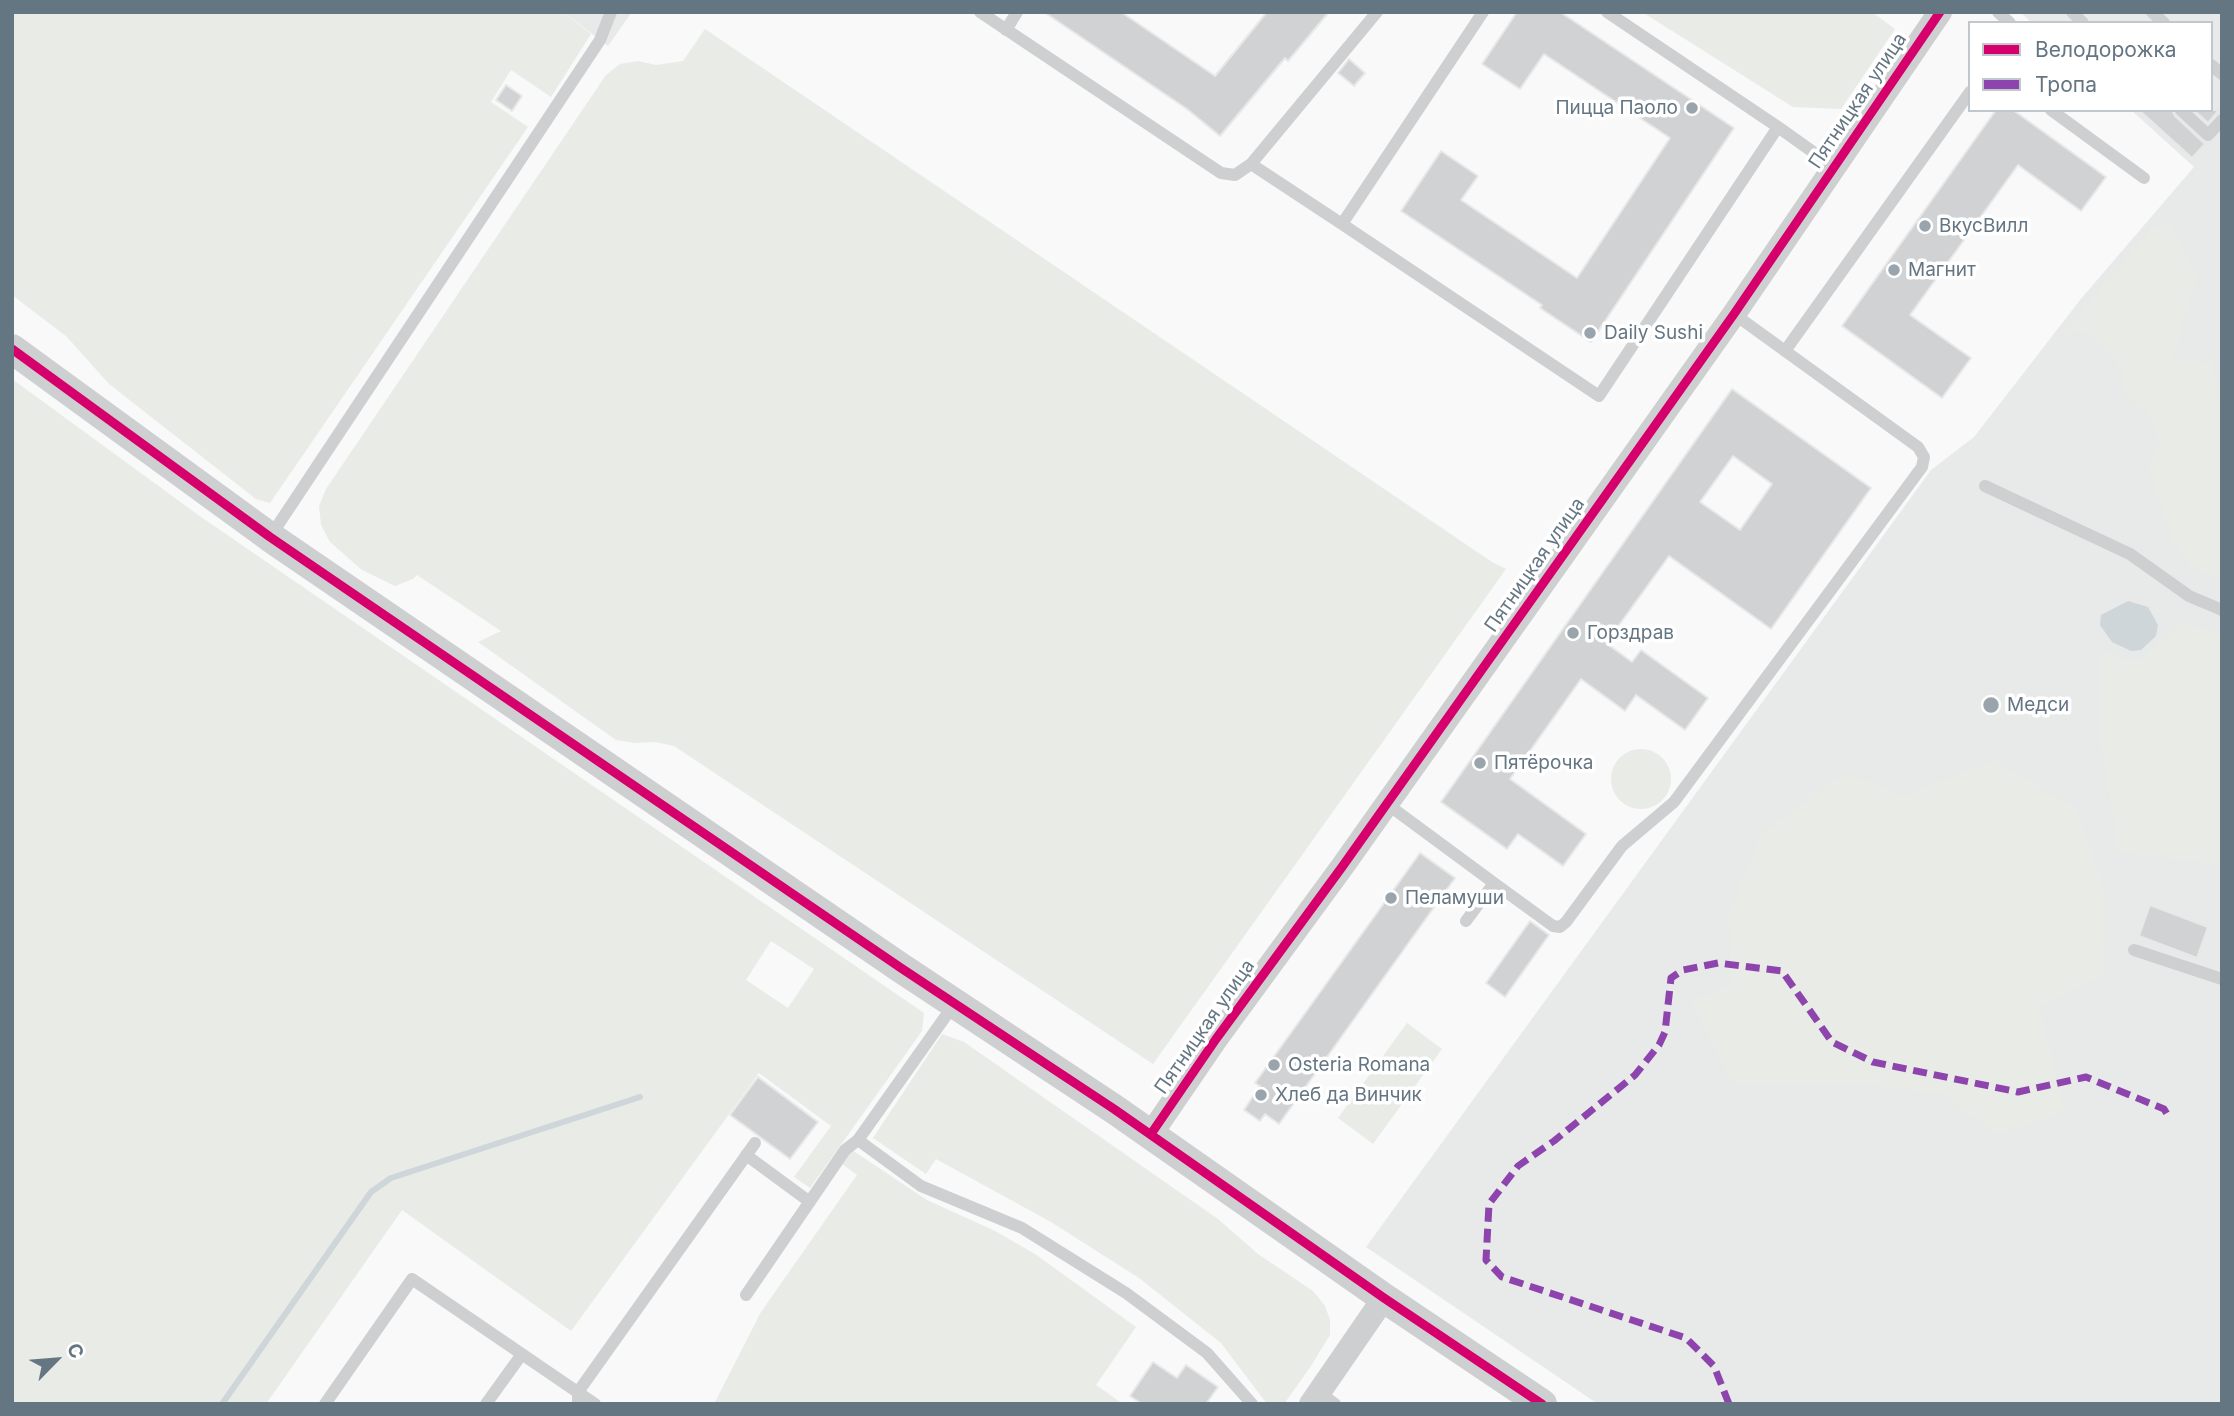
<!DOCTYPE html>
<html>
<head>
<meta charset="utf-8">
<style>
	body { margin:0 }
	#map { position:relative; width:2234px; height:1416px; overflow:hidden; background:#f9f9f9; font-family:Inter,sans-serif }
	canvas { display:block }
	.frame { position:absolute; inset:0; border:14px solid #657683; pointer-events:none }
	.legend { position:absolute; left:1968px; top:21px; width:245px; height:91px; box-sizing:border-box; background:#fff; border:2px solid #c1c8cd; margin:0; padding:9px 12px; list-style:none; font-size:21px; color:#657683 }
	.legend li { display:flex; align-items:center; gap:14px; height:35px }
	.legend b { width:35px; border:2px solid #c1c8cd }
	.north { position:absolute; left:21px; top:1325px; width:70px; height:70px; -webkit-text-stroke:5px #fff; paint-order:stroke; rotate:65deg; font-size:19px; font-weight:700; line-height:28px; text-align:center; color:#657683 }
	.north::after { content:''; display:block; margin:auto; width:24px; height:32px; background:#657683; clip-path:polygon(50% 0,100% 100%,50% 72%,0 100%) }
</style>
</head>
<body>
<div id="map">
<canvas width="2234" height="1416"></canvas>
<div class="frame"></div>
<ul class="legend">
<li><b style="height:9px;background:#d6006c"></b>Велодорожка</li>
<li><b style="height:9px;background:#8e44ad"></b>Тропа</li>
</ul>
<div class="north">С</div>
</div>
<script>
const context = document.querySelector('canvas').getContext('2d');
context.lineJoin = 'round';
function paint(path, color) { context.fillStyle = color; context.fill(path, 'evenodd'); }
const toPath = rows => new Path2D(rows.map(r => 'M' + r).join(''));
function strokePath(path, color, width, dash) { context.strokeStyle = color; context.lineWidth = width; context.lineCap = dash ? 'butt' : 'round'; context.setLineDash(dash || []); context.stroke(path); }
function label(font, color, halo, rows, align = 'center') {
  context.font = font + ' Inter,sans-serif'; context.lineWidth = 7; context.setLineDash([]); context.textBaseline = 'middle'; context.strokeStyle = halo; context.fillStyle = color; for (const [text, x, y, turn = 0] of rows) {
    context.save(); context.translate(x, y); context.rotate((+turn || 0) * Math.PI / 180); context.textAlign = isNaN(turn) ? turn : align; if (halo) context.strokeText(text, 0, 0); context.fillText(text, 0, 0); context.restore();
  }
}
paint(toPath([
	[563,12,632,12,608,46],
	[2020,12,2222,12,2222,1404,1598,1404,1366,1247,1931,470,1974,437,2080,300,2194,167,2131,110,2211,110,2211,23,2032,23]
]), '#e8e9e9');
paint(toPath([
	[12,12,563,12,591,34,551,97,511,70,491,102,528,127,270,503,256,499,109,384,67,337,12,295],
	[1642,12,1872,12,1895,29,1841,109,1793,107],
	[705,29,1492,562,1506,569,1153,1064,674,746,655,742,636,743,616,740,478,642,501,631,417,575,413,579,395,586,362,570,330,542,321,525,319,506,326,489,606,75,620,64,638,61,656,65,683,61],
	[2171,222,2197,275,2173,358,2212,363,2221,411,2222,581,2189,565,2171,538,2148,464,2159,444,2155,423,2141,407,2125,395,2124,375,2112,357,2097,340,2080,330,2062,334,2152,228],
	[12,379,201,517,924,1013,922,1031,810,1188,794,1177,831,1126,759,1073,571,1331,402,1210,266,1404,12,1404],
	[771,941,814,969,788,1008,746,980],
	[2179,623,2222,634,2222,865,2118,852,2098,721,2101,651,2137,662],
	'1611 779a30 30 0 1 1 60 0a30 30 0 1 1-60 0Z',
	[1995,760,2076,809,2105,892,2104,973,2039,1007,2065,1111,1998,1135,1940,1093,1857,1084,1733,1083,1692,1001,1730,985,1729,912,1761,834,1846,772,1903,796],
	[1407,1023,1442,1049,1373,1144,1338,1118],
	[942,1034,964,1042,1218,1219,1258,1254,1313,1291,1325,1306,1330,1320,1330,1335,1311,1366,1284,1404,1267,1404,1221,1343,1139,1278,1051,1222,936,1159,926,1174,873,1138],
	[852,1150,927,1200,995,1231,1035,1254,1136,1327,1096,1385,1123,1404,714,1404,761,1312,857,1175,842,1164]
]), '#e8ebe6');
paint(toPath([
	[2128,601,2148,607,2158,625,2156,636,2141,650,2131,651,2112,642,2100,625,2101,615]
]), '#ced6d9');
strokePath(toPath([
	[222,1404,371,1192,391,1178,640,1097]
]), '#ced6d9', 6);
const building = toPath([
	[1044,12,1121,12,1215,76,1267,12,1329,12,1288,61,1285,58,1220,136,1187,109,1044,12],
	[1517,12,1560,12,1734,128,1591,342,1540,308,1542,305,1401,211,1441,151,1478,176,1461,200,1577,278,1670,138,1544,54,1520,89,1482,64,1517,12],
	[1349,59,1365,73,1354,86,1338,73,1349,59],
	[506,85,522,96,512,111,496,100,506,85],
	[1996,110,2013,110,2106,177,2081,211,2018,165,1910,315,1971,358,1942,398,1842,326,1996,110],
	[2139,110,2172,110,2175,116,2205,144,2192,158,2139,110],
	[2194,110,2219,110,2208,123,2194,110],
	[1732,389,1871,488,1771,629,1669,556,1606,643,1632,662,1641,650,1708,698,1685,730,1636,695,1625,711,1581,679,1510,779,1586,834,1563,866,1518,834,1507,849,1441,802,1732,389],
	[1733,456,1772,484,1740,530,1700,502,1733,456],
	[1420,853,1455,878,1279,1124,1265,1114,1260,1121,1244,1110,1260,1086,1255,1083,1420,853],
	[2150,905,2208,927,2197,958,2139,936,2150,905],
	[1530,921,1549,935,1505,997,1486,983,1530,921],
	[758,1077,818,1122,790,1159,730,1115,758,1077],
	[1153,1362,1177,1378,1186,1365,1218,1387,1206,1404,1142,1404,1130,1396,1153,1362]
]);
paint(building, '#d0d2d3');
strokePath(building, '#e8e8e8', 2);
strokePath(toPath([
	[980,12,1221,173,1235,175,1251,164,1342,224],
	[1483,12,1342,224,1599,396,1778,127],
	[1607,12,1778,127,1834,167],
	[1998,12,2010,23],
	[2072,12,2083,23],
	[2152,12,2164,23],
	[1006,30,1017,12],
	[2211,65,2222,74],
	[2051,110,2144,178],
	[2181,110,2208,135,2222,120],
	[1251,164,1377,12],
	[1785,351,1970,92],
	[1985,486,2130,554,2189,596,2222,610],
	[270,537,600,40,611,12],
	[1387,804,1494,883,1466,921],
	[1494,883,1553,926,1560,927,1566,922,1622,846,1674,802,1922,467,1924,457,1918,447,1734,314],
	[2134,950,2222,979],
	[955,1003,858,1140,921,1186,1022,1228,1126,1293,1207,1353,1252,1404],
	[746,1155,810,1202],
	[746,1295,845,1150,858,1140],
	[1319,1392,1335,1404],
	[325,1404,412,1279,595,1404],
	[486,1404,522,1354],
	[578,1404,578,1392,755,1143]
]), '#cecfd0', 12);
strokePath(toPath([
	[1151,1134,1216,1039,1342,867,1734,314,1940,12],
	[1311,1404,1384,1298]
]), '#cecfd0', 24);
strokePath(toPath([
	[12,349,270,537,901,968,1114,1109,1384,1298,1542,1404]
]), '#cecfd0', 30);
strokePath(toPath([
	[1729,1404,1714,1366,1686,1338,1502,1277,1486,1260,1489,1204,1518,1166,1554,1141,1635,1075,1659,1045,1665,1032,1671,978,1683,970,1718,963,1782,971,1832,1042,1873,1062,2018,1092,2086,1077,2164,1109,2167,1114]
]), '#8e44ad', 7, [14, 7]);
strokePath(toPath([
	[12,349,270,537,901,968,1114,1109,1384,1298,1542,1404],
	[1151,1134,1216,1039,1342,867,1734,314,1940,12]
]), '#d6006c', 9);
for (const [x, y, r, color] of [
	[1692,108,7,"#99a4ac"],
	[1925,226,7,"#99a4ac"],
	[1894,270,7,"#99a4ac"],
	[1590,333,7,"#99a4ac"],
	[1573,633,7,"#99a4ac"],
	[1991,705,9,"#99a4ac"],
	[1480,763,7,"#99a4ac"],
	[1391,898,7,"#99a4ac"],
	[1274,1065,7,"#99a4ac"],
	[1261,1095,7,"#99a4ac"]
]) { const dot = new Path2D(); dot.arc(x, y, r, 0, 2 * Math.PI); context.fillStyle = color; context.fill(dot); strokePath(dot, '#fff', 2.5); }
label('19px', '#657683', '#fff', [
	["Пятницкая улица",1858,101,-56],
	["Пятницкая улица",1535,565,-55],
	["Пятницкая улица",1205,1027,-55]
]);
label('19px', '#657683', '#fff', [
	["Пицца Паоло",1678,108,"right"],
	["ВкусВилл",1939,226],
	["Магнит",1908,270],
	["Daily Sushi",1604,333],
	["Горздрав",1587,633],
	["Медси",2007,705],
	["Пятёрочка",1494,763],
	["Пеламуши",1405,898],
	["Osteria Romana",1288,1065],
	["Хлеб да Винчик",1275,1095]
], 'left');
</script>
</body>
</html>
